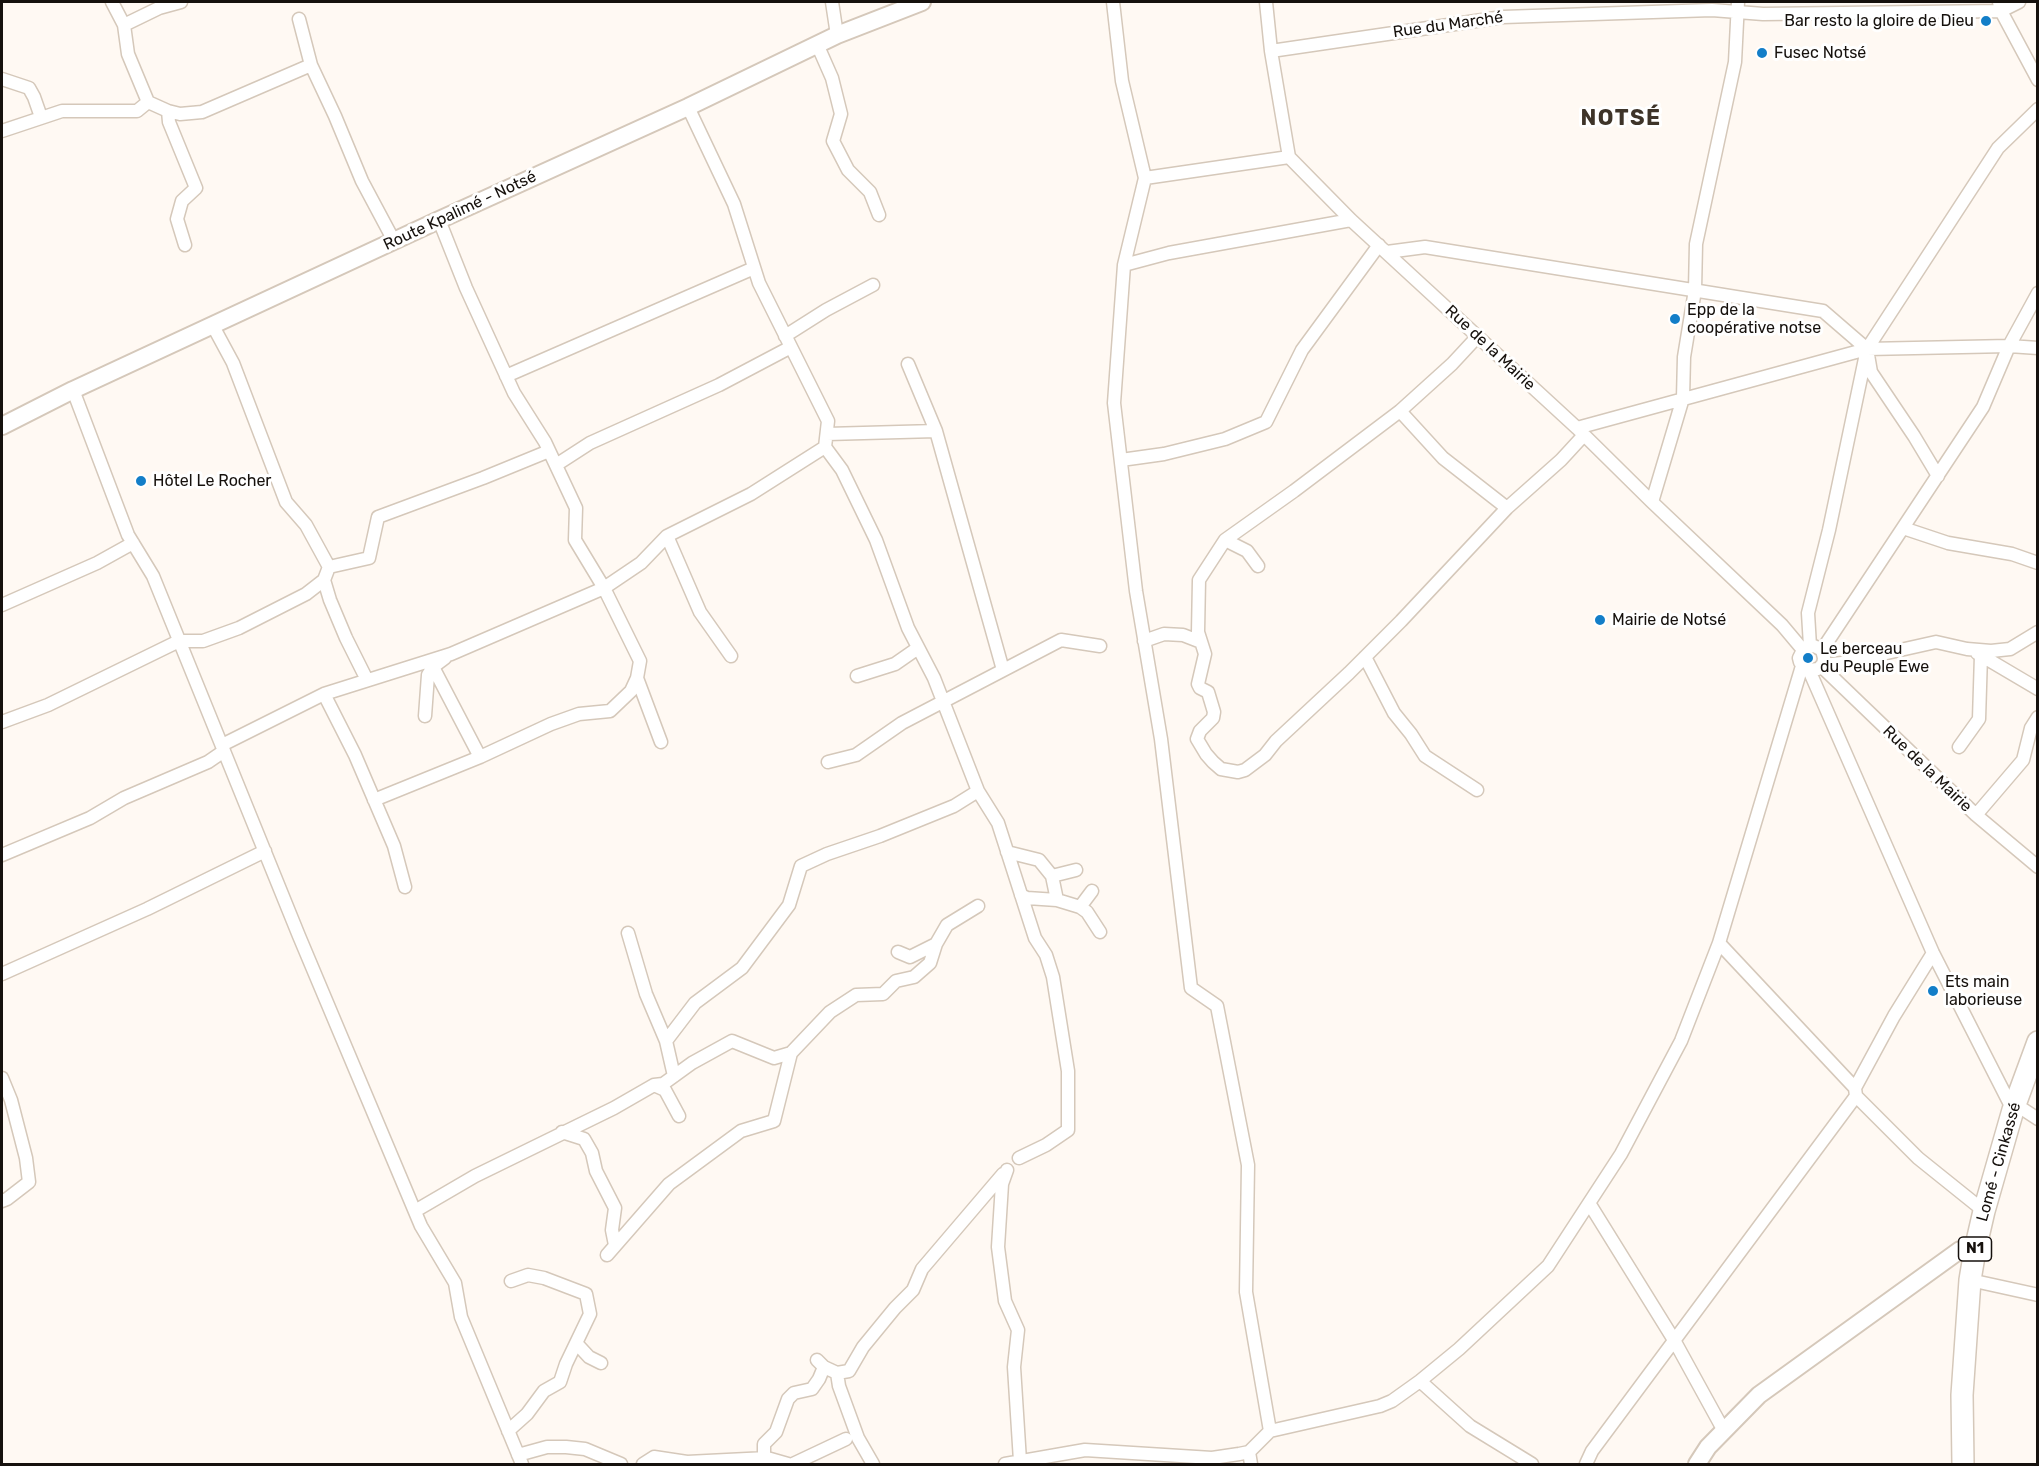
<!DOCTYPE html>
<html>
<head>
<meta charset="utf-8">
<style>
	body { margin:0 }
	#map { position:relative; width:2039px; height:1466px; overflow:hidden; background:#fff9f3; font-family:Rubik,sans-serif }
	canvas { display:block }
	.frame { position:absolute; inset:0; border:3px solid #16110d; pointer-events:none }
</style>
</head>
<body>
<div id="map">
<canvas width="2039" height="1466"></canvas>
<div class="frame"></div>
</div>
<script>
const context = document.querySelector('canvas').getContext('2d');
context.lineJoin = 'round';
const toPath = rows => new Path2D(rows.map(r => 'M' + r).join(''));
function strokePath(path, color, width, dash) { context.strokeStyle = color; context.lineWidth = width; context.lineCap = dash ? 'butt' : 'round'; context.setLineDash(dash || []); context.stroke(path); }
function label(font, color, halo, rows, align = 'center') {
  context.font = font + ' Rubik,sans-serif'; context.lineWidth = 6; context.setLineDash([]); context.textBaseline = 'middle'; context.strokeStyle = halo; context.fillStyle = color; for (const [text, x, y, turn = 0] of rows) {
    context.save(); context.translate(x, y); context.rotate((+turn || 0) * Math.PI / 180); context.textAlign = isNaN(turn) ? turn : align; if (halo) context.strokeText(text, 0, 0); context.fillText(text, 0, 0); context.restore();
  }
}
const street = toPath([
	[112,2,124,25,128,54,148,102,168,111,169,122,196,188,182,201,177,219,185,245],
	[832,2,837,35],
	[1113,2,1122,81,1145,178,1124,265,1114,403,1136,591,1161,739,1191,988,1217,1006,1248,1165,1246,1292,1270,1431],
	[1266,2,1271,51,1289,157,1351,220,1577,428,1652,502,1782,625,1803,650],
	[1999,2,2001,11,2038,80],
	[299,19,311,65,335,116,362,181,394,241],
	[124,25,159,8,181,2],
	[817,44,832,78,841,114,833,141,848,170,870,192,879,215],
	[1271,51,1503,17,1712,10,1763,14,2001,11,2019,2],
	[2,79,29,88,34,97,41,117],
	[688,107,734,204,759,283,828,421,825,447,842,470,876,540,908,628,934,678,978,791,998,823,1035,938,1046,955,1053,977,1068,1071,1068,1130,1046,1145,1019,1158],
	[168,111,180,114,202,112,311,65],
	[2,131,62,111,137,111,148,102],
	[1145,178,1289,157],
	[439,220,466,288,514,393,545,442,576,508,575,540,604,588,640,661,637,678,661,742],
	[1387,252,1425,247,1823,311,1867,349,1871,372,1914,436,1938,476],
	[1124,265,1169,253,1351,220],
	[213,326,233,363,286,502,306,525,329,567,324,580,330,600,346,638,367,680],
	[785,336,826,310,873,285],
	[1478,336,1452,364,1400,411,1294,491,1225,540,1199,580,1198,632,1205,654,1198,684,1200,688,1208,692,1214,712,1213,718,1200,731,1197,739,1206,754,1213,762,1221,769,1238,772,1245,770,1265,755,1276,741,1349,673,1401,621,1507,508,1561,460,1584,435],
	[908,364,936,431],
	[506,376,754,268],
	[73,390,128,535,153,576,299,936,421,1226,455,1283,461,1317,522,1464],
	[1400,411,1443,458,1507,508],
	[1577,428,1867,349,2009,346,2038,348],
	[827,434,936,431,1003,670],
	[1121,460,1164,454,1225,439,1266,422,1302,350,1379,245],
	[556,465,590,443,719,385,791,347],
	[1652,502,1683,398,1684,357,1695,290,1696,244,1735,62,1738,2],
	[1903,528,1948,543,2012,554,2038,563],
	[667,536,700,612,731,656],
	[1225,540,1247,551,1258,566],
	[329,567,369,558,378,517,483,478,549,451],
	[2,605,97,563,133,543],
	[1144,641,1164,634,1183,635,1201,642],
	[1810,646,1808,613,1829,530,1867,349,1998,148,2038,109],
	[1822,650,1983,407,2009,346,2038,293],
	[1977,653,2038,689],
	[1365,657,1394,713,1411,734,1425,756,1477,790],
	[445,658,433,667,480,757],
	[1823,665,1842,663,1936,642,1967,649,1991,651,2010,649,2038,632],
	[1821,666,1976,815,2038,867],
	[1809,670,1818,669,1823,665,1824,658,1822,650,1814,646,1806,647,1803,650,1799,658,1800,662,1809,670,1933,953,2013,1110],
	[857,676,895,664,918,648],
	[324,694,355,755,394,846,405,887],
	[425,716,428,675,433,667],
	[2,722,48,705,179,641,203,641,239,628,306,594,324,580],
	[222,745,324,694,451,654,604,588,641,563,667,536,751,494,825,447],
	[1959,747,1979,719,1981,655],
	[828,762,856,755,902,723,1061,640,1100,646],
	[374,800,480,757,551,724,579,714,610,711,631,691,637,678],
	[1976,815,2023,760,2031,728,2038,717],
	[1007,852,1039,860,1052,876,1057,900],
	[2,855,90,818,124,798,208,762,224,751],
	[1052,876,1076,870],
	[1021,895,1027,898,1057,900,1080,907,1087,912,1100,932],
	[1080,907,1092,891],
	[628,933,646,994,666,1041],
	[1719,943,1855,1088,1856,1096,1918,1158,1984,1211],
	[898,952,910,957,936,944,947,925,978,906],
	[2,974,147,909,265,851],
	[674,1076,666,1041,695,1003,742,968,789,905,801,866,827,854,880,836,954,806,978,791],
	[2,1078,11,1100,26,1158,29,1182,7,1199,2,1201],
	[654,1085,665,1090,679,1116],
	[1855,1088,1894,1016,1933,953],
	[2015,1104,2038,1119],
	[562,1132,584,1139,592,1153,596,1171,615,1208,612,1230,615,1245],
	[1007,1170,1002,1184,998,1247,1005,1301,1018,1330,1014,1367,1020,1461],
	[1589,1203,1674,1340,1724,1431],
	[415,1211,475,1176,614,1108,654,1085,663,1084,692,1063,732,1041,774,1058,791,1053],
	[607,1255,669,1184,741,1131,774,1121,791,1053,830,1012,856,995,883,994,896,981,914,977,930,963,936,944],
	[1970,1280,2038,1295],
	[577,1344,589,1357,601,1363],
	[817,1360,824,1367,837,1373,839,1386,858,1438,873,1464],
	[837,1373,849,1371,863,1347,895,1308,913,1290,922,1269,1003,1174],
	[1420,1381,1470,1426,1532,1464],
	[508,1431,527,1414,544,1391,560,1382,566,1364,590,1314,586,1294,544,1278,528,1275,511,1281],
	[1249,1452,1251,1464],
	[518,1455,547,1447,566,1447,585,1449,621,1464],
	[764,1458,764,1444,776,1432,788,1399,794,1393,812,1389,819,1379,824,1367],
	[643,1464,654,1457,687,1462,767,1458,788,1464],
	[793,1464,846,1439],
	[1005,1464,1085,1450,1212,1458,1239,1454,1249,1452,1270,1431,1380,1406,1392,1401,1420,1381,1459,1349,1548,1266,1621,1154,1681,1041,1719,943,1802,666],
	[1586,1464,1592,1451,1856,1096]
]);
const secondary = toPath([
	[2,426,73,390,439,220,688,107,837,35,922,2],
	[1697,1464,1708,1447,1759,1395,1960,1250,1975,1250]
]);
const highway = toPath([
	[1963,1464,1962,1395,1970,1280,1975,1250,1984,1211,2013,1110,2038,1042]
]);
strokePath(street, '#d5c8ba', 15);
strokePath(secondary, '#d5c8ba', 20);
strokePath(highway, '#d5c8ba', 24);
strokePath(street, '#fff', 12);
strokePath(secondary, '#fff', 16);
strokePath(highway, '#fff', 21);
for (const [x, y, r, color] of [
	[1986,21,6,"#137ec8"],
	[1762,53,6,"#137ec8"],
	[1675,319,6,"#137ec8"],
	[141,481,6,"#137ec8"],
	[1600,620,6,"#137ec8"],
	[1808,658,6,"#137ec8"],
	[1933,991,6,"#137ec8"]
]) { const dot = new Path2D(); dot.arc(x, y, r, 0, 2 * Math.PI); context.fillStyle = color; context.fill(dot); strokePath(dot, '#fff', 2); }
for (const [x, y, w] of [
	[1975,1249,33]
]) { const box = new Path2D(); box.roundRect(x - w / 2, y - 12, w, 24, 4.5); context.fillStyle = '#fff'; context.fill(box); strokePath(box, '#16110d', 1.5); }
label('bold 15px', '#16110d', null, [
	["N1",1975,1249]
]);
label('16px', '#16110d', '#fff', [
	["Bar resto la gloire de Dieu",1974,21,"right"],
	["Fusec Notsé",1774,53],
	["Epp de la",1687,310],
	["coopérative notse",1687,328],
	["Hôtel Le Rocher",153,481],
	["Mairie de Notsé",1612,620],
	["Le berceau",1820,649],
	["du Peuple Ewe",1820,667],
	["Ets main",1945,982],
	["laborieuse",1945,1000]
], 'left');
label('16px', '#16110d', '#fff', [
	["Rue du Marché",1448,25,-8],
	["Route Kpalimé - Notsé",460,211,-25],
	["Rue de la Mairie",1490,348,43],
	["Rue de la Mairie",1927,769,44],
	["Lomé - Cinkassé",1999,1162,-74]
]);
context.letterSpacing = '1.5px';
label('bold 22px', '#3e3429', '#fff', [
	["NOTSÉ",1621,119]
]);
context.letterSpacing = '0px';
</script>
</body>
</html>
